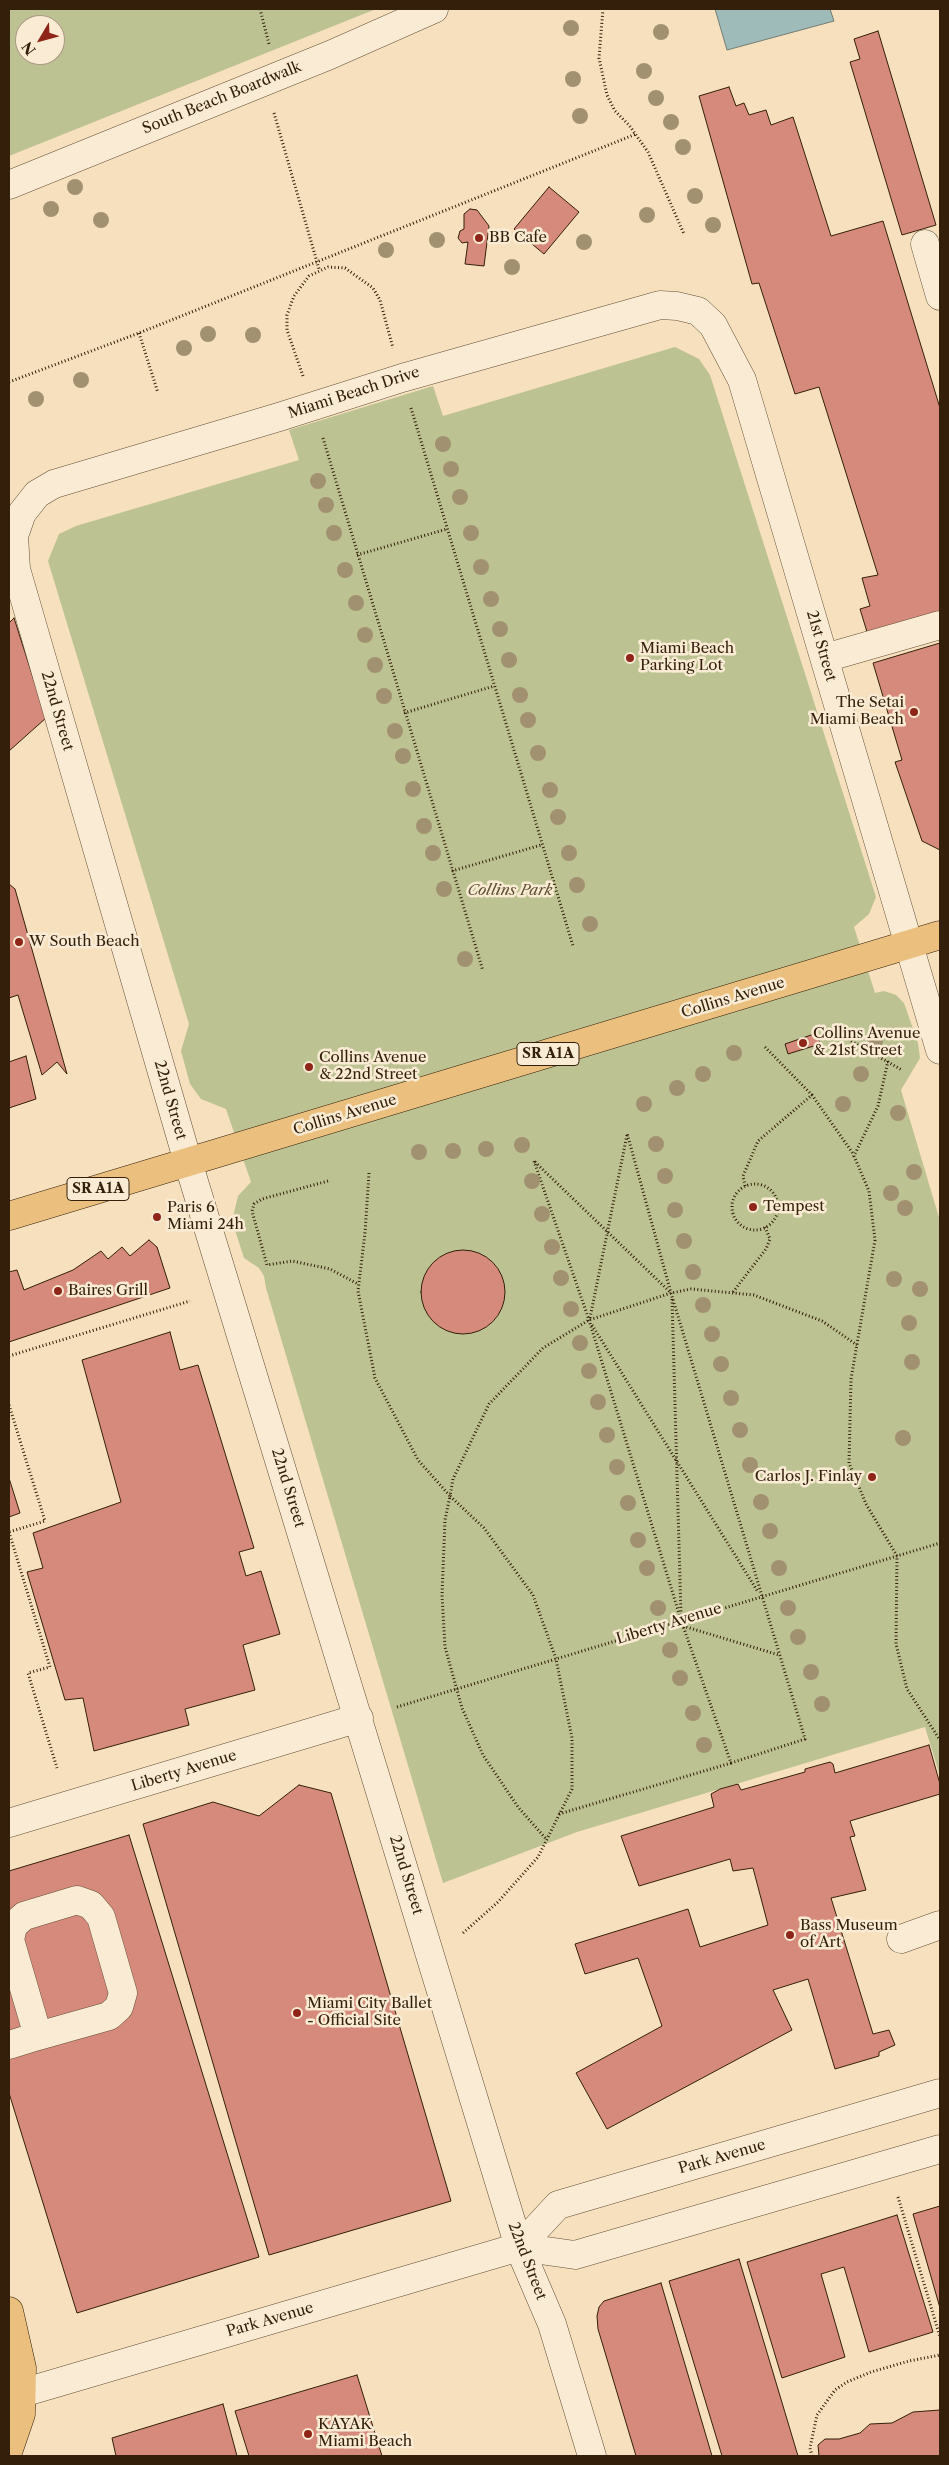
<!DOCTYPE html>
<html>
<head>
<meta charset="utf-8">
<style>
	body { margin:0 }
	#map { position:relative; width:949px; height:2465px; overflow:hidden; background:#f6e0bd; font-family:"Libre Caslon Text",serif }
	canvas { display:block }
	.frame { position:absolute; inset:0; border:10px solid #341f0a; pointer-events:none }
	.north { position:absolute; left:15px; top:15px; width:50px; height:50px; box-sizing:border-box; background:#f9ebd4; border:1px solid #aa9983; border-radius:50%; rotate:233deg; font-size:14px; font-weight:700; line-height:20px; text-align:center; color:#341f0a }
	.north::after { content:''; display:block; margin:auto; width:18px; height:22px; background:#8f2418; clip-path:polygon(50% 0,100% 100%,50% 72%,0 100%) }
</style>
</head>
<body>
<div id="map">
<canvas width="949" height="2465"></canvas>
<div class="frame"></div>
<div class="north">N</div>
</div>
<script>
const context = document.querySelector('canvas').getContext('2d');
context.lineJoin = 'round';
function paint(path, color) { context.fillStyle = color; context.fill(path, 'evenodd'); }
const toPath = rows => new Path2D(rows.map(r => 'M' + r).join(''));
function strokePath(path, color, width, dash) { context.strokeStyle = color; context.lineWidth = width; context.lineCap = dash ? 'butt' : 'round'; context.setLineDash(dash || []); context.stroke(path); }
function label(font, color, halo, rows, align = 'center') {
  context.font = font + ' "Libre Caslon Text",serif'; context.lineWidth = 5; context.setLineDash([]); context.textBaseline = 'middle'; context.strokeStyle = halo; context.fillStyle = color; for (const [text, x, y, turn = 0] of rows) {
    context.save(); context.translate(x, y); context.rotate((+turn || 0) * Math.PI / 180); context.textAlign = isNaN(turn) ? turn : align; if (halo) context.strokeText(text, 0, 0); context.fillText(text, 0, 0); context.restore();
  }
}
paint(toPath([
	[9,9,376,9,9,156],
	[25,25,55,25,55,55,25,55],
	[675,347,699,359,710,375,876,897,869,914,854,927,875,993,884,991,896,995,904,1003,918,1043,920,1058,901,1090,940,1221,940,1776,925,1727,577,1832,443,1883,266,1288,264,1276,259,1268,244,1258,235,1230,234,1213,238,1196,251,1182,226,1109,201,1099,190,1084,181,1051,189,1024,48,561,59,534,76,526,299,460,289,430,433,386,443,416]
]), '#bcc291');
const water = toPath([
	[715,9,830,9,834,21,727,50,715,9]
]);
paint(water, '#9fbbb9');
strokePath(water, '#747d73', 1);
const building = toPath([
	[878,31,936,225,902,235,850,62,860,59,854,39,878,31],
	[729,87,736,106,744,103,749,115,766,110,771,125,793,117,831,236,883,221,940,408,940,611,867,632,860,609,870,606,862,578,878,575,819,387,795,394,759,283,752,284,699,96,729,87],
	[549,187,579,212,544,254,514,229,549,187],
	[470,209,477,210,489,226,484,266,465,264,468,242,462,243,458,238,460,231,464,229,464,214,470,209],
	[14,618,46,718,9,751,9,623,14,618],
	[940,643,940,850,922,841,895,762,902,760,873,663,940,643],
	[9,884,15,889,67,1074,57,1062,42,1075,18,995,9,998,9,884],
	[817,1033,820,1044,788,1054,785,1044,817,1033],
	[26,1056,36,1099,9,1108,9,1062,26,1056],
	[149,1240,157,1247,170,1288,9,1342,9,1272,17,1270,24,1290,73,1270,101,1251,108,1259,122,1247,130,1256,149,1240],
	'421 1292a42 42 0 1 1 84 0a42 42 0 1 1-84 0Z',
	[170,1332,180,1370,198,1365,254,1548,239,1552,246,1576,261,1571,280,1634,243,1645,255,1690,185,1709,189,1725,94,1751,83,1698,65,1700,27,1572,43,1568,33,1533,121,1502,82,1360,170,1332],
	[9,1478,20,1513,9,1517,9,1478],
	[929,1745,940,1784,940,1794,850,1821,855,1836,850,1837,866,1890,831,1898,873,2034,889,2030,895,2045,879,2052,879,2056,835,2069,808,1979,773,1990,792,2030,607,2129,576,2073,662,2026,638,1958,585,1974,575,1944,688,1909,700,1947,768,1925,753,1868,733,1871,730,1859,639,1886,621,1836,714,1807,711,1794,720,1789,738,1784,741,1790,805,1772,805,1769,830,1762,833,1764,835,1773,929,1745],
	[299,1785,331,1793,451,2201,269,2255,143,1824,213,1802,259,1816,299,1785],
	[129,1835,259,2257,77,2313,9,2093,9,1871,129,1835],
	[940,2206,940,2308,913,2214,940,2206],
	[897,2215,933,2332,869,2352,844,2267,821,2274,845,2357,782,2378,747,2262,897,2215],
	[739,2259,798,2456,722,2456,669,2281,739,2259],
	[661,2283,712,2456,636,2456,598,2329,597,2316,599,2307,604,2301,661,2283],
	[357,2375,382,2456,249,2456,235,2411,357,2375],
	[223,2404,237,2456,116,2456,112,2438,223,2404],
	[940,2410,940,2456,819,2456,818,2445,825,2439,839,2439,860,2433,870,2424,892,2423,913,2412,940,2410]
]);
paint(building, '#d58a7b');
strokePath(building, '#341f0a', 1);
const minor = toPath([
	[9,185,330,55,434,9],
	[925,244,940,296],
	[825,658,940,625],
	[9,1823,359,1718],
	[901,1939,940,1925],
	[9,2045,38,2036,109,2016,119,2007,123,1993,101,1917,91,1905,77,1900,24,1916,13,1926,10,1940,38,2036],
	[519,2247,558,2205,940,2093],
	[22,2393,519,2247,575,2255,940,2149],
	[592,2456,552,2324,519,2247,188,1162,16,569,14,536,22,513,37,494,54,484,279,417,402,378,660,305,677,306,698,311,713,325,742,380,940,1050]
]);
const major = toPath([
	[9,1216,940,935],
	[9,2311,22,2368,21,2414,9,2449]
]);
strokePath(minor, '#644f37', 29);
strokePath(major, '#341f0a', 29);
strokePath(toPath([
	[260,9,269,44],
	[603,9,599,58,607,95,615,111,629,125,648,152,684,234],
	[274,113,319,269],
	[139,333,158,393],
	[303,376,287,330,287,315,294,296,309,276,328,267,345,268,373,288,380,300,393,348],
	[9,382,139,333,636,134],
	[411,408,573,946],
	[323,438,483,971],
	[357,555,447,529],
	[404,713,494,686],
	[452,871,541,845],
	[815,1028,844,1037,902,1070],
	[765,1047,812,1095],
	[888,1061,878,1106,854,1156,869,1191,875,1240,851,1379,849,1463,866,1504,897,1556,896,1644,907,1689,940,1740],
	[534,1161,589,1320,681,1620,731,1763,805,1739,671,1293,627,1133],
	[535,1162,671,1293],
	[369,1173,365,1233,358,1291,375,1378,418,1460,450,1496,445,1520,442,1595,445,1647,462,1708,483,1755,518,1807,547,1840],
	[328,1181,262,1199,254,1204,252,1211,267,1265,292,1261,330,1269,358,1284],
	'732 1207a23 23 0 1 1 46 0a23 23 0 1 1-46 0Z',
	[745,1186,743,1176,758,1141,812,1095,854,1155],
	[733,1292,766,1249,770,1239,765,1227],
	[672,1299,681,1615],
	[590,1318,627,1135],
	[592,1325,758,1592],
	[9,1356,190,1301],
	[9,1405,45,1521,9,1532],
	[9,1532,50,1667,28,1673,57,1768],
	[683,1626,779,1655],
	[397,1707,940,1543],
	[559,1814,731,1763],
	[463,1933,498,1902,538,1857,572,1789,572,1738,556,1659,533,1595,484,1528,450,1496,453,1479,489,1404,543,1348,589,1320,671,1293,691,1289,754,1295,822,1321,857,1345],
	[898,2197,940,2337],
	[812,2456,810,2448,817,2415,835,2390,847,2382,871,2372,909,2361,940,2355]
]), '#341f0a', 3, [1, 2.5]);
strokePath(minor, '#f9ebd4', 28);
strokePath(major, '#ebc07e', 28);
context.fillStyle = '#a29171';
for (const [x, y] of [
	[571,28],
	[661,32],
	[644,71],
	[573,79],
	[656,98],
	[580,116],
	[671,122],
	[683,147],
	[75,187],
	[695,196],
	[51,209],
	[647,215],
	[101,220],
	[713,225],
	[437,240],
	[584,242],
	[386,250],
	[512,267],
	[208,334],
	[253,335],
	[184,348],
	[81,380],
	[36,399],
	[443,444],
	[451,469],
	[318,481],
	[460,497],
	[326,505],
	[334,533],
	[471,533],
	[481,567],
	[345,570],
	[491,599],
	[356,603],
	[500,629],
	[365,635],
	[509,660],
	[375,665],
	[520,695],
	[384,696],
	[528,720],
	[395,731],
	[538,753],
	[403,756],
	[413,789],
	[550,790],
	[558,817],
	[424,826],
	[433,853],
	[569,853],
	[577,885],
	[444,889],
	[590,924],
	[465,959],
	[875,1041],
	[734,1053],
	[703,1074],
	[861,1074],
	[677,1088],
	[644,1104],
	[843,1104],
	[898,1113],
	[656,1144],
	[522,1145],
	[486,1149],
	[453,1151],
	[419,1152],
	[914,1172],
	[665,1176],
	[532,1181],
	[891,1193],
	[905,1208],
	[675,1210],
	[542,1214],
	[684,1241],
	[552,1247],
	[693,1272],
	[561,1278],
	[894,1279],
	[920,1289],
	[703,1305],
	[571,1309],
	[909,1323],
	[712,1334],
	[580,1343],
	[912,1362],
	[721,1364],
	[589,1371],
	[731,1398],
	[598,1402],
	[740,1430],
	[607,1435],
	[903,1438],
	[750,1465],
	[617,1467],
	[761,1502],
	[628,1503],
	[770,1531],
	[638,1540],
	[647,1568],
	[779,1568],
	[658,1608],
	[788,1608],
	[798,1637],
	[670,1650],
	[811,1672],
	[680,1678],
	[822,1704],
	[693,1713],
	[704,1745]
]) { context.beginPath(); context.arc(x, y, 8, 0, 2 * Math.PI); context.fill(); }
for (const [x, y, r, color] of [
	[479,238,5,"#8f2418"],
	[630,658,5,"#8f2418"],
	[914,712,5,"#8f2418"],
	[19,942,5,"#8f2418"],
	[803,1043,5,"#8f2418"],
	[309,1067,5,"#8f2418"],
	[753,1207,5,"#8f2418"],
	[157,1217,5,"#8f2418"],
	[58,1291,5,"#8f2418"],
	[872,1477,5,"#8f2418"],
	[790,1935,5,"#8f2418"],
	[297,2013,5,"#8f2418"],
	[308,2434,5,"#8f2418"]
]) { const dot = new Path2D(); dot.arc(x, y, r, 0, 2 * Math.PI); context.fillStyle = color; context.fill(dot); strokePath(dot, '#f9ebd4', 2); }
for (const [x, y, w] of [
	[548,1054,62],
	[98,1189,62]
]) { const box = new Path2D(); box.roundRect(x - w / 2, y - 11.5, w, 23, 4); context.fillStyle = '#f9ebd4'; context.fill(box); strokePath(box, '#341f0a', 1); }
label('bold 14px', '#341f0a', null, [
	["SR A1A",548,1054],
	["SR A1A",98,1189]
]);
label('15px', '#341f0a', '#f9ebd4', [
	["South Beach Boardwalk",222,98,-22],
	["Miami Beach Drive",354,393,-18],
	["21st Street",821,646,74],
	["22nd Street",57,711,74],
	["Collins Avenue",733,998,-17],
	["22nd Street",170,1100,74],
	["Collins Avenue",345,1115,-17],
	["22nd Street",288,1488,73],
	["Liberty Avenue",669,1624,-17],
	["Liberty Avenue",184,1771,-17],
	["22nd Street",406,1875,73],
	["Park Avenue",722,2157,-16],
	["22nd Street",527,2261,69],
	["Park Avenue",270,2320,-16]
]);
label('15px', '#341f0a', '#f9ebd4', [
	["BB Cafe",489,238],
	["Miami Beach",640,649],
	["Parking Lot",640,666],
	["The Setai",904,703,"right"],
	["Miami Beach",904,720,"right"],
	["W South Beach",29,942],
	["Collins Avenue",813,1034],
	["& 21st Street",813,1051],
	["Collins Avenue",319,1058],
	["& 22nd Street",319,1075],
	["Tempest",763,1207],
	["Paris 6",167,1208],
	["Miami 24h",167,1225],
	["Baires Grill",68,1291],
	["Carlos J. Finlay",862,1477,"right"],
	["Bass Museum",800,1926],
	["of Art",800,1943],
	["Miami City Ballet",307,2004],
	["- Official Site",307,2021],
	["KAYAK",318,2425],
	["Miami Beach",318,2442]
], 'left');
label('italic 15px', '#5d5032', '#f9ebd4', [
	["Collins Park",510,891]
]);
</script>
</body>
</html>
